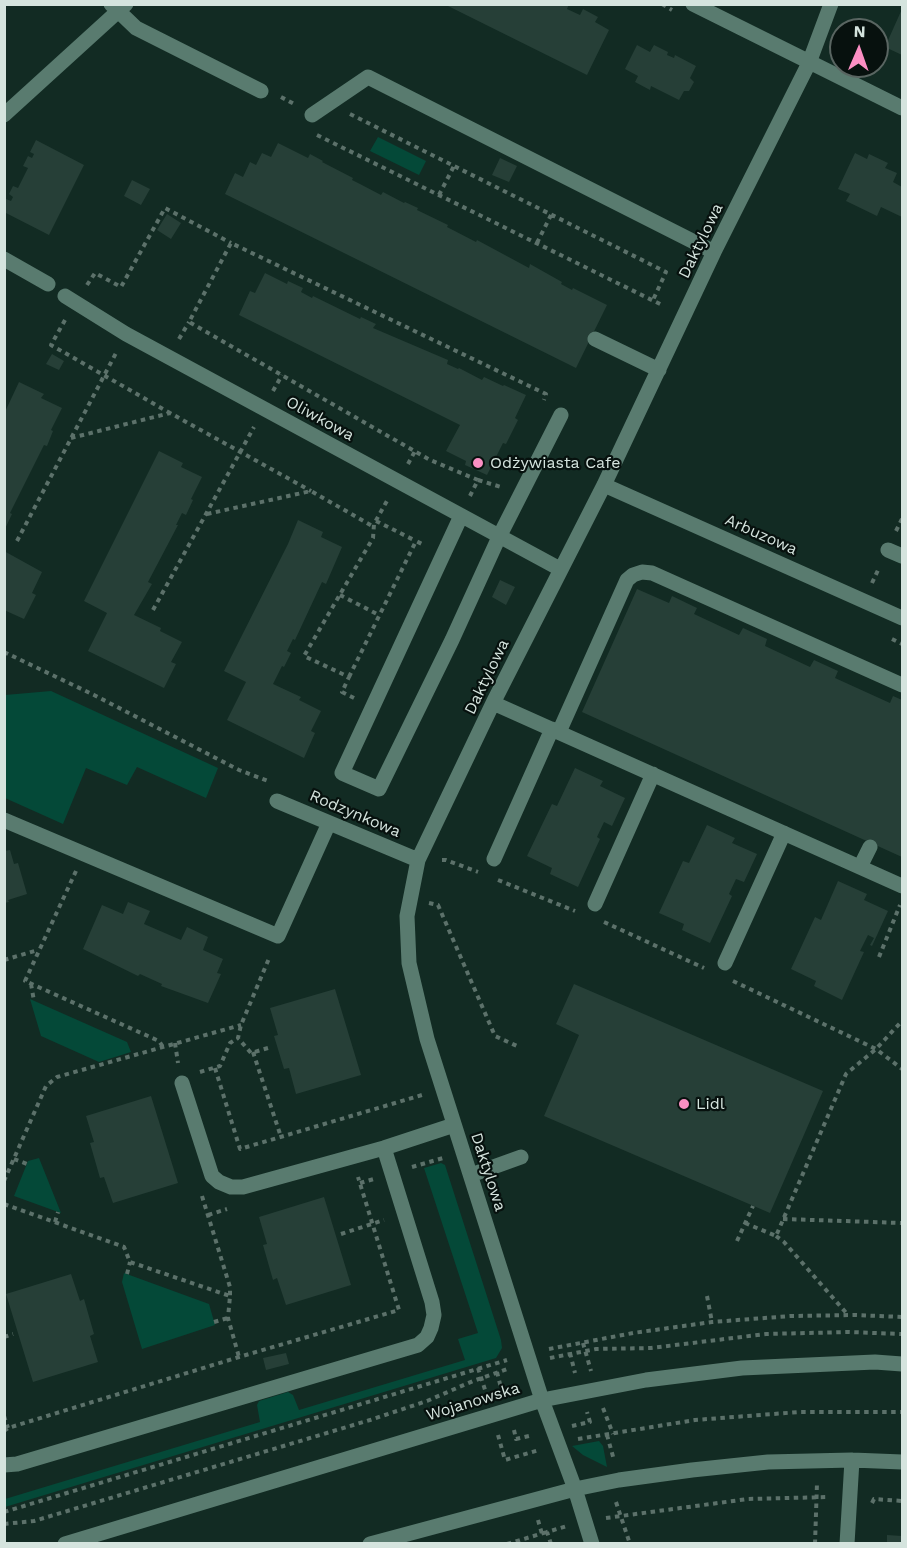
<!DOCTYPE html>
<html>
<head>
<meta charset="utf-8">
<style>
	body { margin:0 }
	#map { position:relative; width:907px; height:1548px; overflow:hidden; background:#122b23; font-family:"Work Sans",sans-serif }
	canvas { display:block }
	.frame { position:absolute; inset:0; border:6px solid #d5e4de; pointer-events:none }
	.north { position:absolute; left:829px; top:18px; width:60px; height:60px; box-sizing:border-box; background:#07110e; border:2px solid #596561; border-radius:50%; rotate:2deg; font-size:16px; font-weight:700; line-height:24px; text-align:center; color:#d5e4de }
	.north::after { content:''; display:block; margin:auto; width:21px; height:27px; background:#fb8fc3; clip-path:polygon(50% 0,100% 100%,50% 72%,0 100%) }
</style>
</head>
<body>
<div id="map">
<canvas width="907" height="1548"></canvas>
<div class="frame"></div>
<div class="north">N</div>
</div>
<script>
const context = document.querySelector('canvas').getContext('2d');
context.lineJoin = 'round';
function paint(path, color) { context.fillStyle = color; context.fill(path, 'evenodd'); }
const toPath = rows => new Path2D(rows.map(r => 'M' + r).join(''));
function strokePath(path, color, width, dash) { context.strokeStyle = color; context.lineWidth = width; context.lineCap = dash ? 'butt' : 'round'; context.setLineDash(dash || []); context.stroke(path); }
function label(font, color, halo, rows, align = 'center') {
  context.font = font + ' "Work Sans",sans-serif'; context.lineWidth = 4.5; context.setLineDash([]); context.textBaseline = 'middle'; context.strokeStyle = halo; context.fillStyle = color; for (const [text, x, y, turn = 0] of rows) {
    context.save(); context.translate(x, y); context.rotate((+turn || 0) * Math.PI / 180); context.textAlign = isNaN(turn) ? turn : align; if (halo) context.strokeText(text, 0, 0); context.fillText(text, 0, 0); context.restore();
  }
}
paint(toPath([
	[378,137,426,161,419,175,370,151],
	[51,691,218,768,206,798,137,767,127,785,86,768,63,824,5,798,5,695],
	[30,999,127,1042,131,1052,99,1062,41,1036],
	[39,1158,61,1213,14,1196,28,1161],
	[441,1163,445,1165,501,1340,502,1348,496,1358,5,1507,5,1499,260,1422,257,1405,259,1401,288,1392,293,1395,299,1410,465,1360,458,1339,478,1333,424,1168],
	[124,1273,209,1304,215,1325,142,1349,122,1282],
	[599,1441,603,1446,607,1467,583,1455,572,1446]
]), '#044938');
paint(toPath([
	[444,4,569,4,567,9,580,15,583,9,598,17,595,22,609,30,587,75],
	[902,9,902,55,885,47],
	[637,45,650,52,654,45,668,52,667,55,674,58,675,55,696,66,690,78,694,82,689,91,684,91,679,100,651,86,650,90,635,82,638,76,625,69],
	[36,140,84,165,49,235,4,212,6,199,11,201,13,197,9,194,13,186,18,188,28,168,23,166,28,156,32,158,34,154,30,152],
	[278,143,308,158,310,154,323,161,322,162,353,178,352,180,360,184,381,195,383,192,404,203,405,202,418,208,417,210,448,225,447,227,476,242,477,240,529,268,530,264,562,282,561,284,572,290,573,288,607,305,576,368,225,194,235,173,243,177,250,162,256,165,262,153,271,157],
	[855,153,867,159,869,154,888,163,885,168,897,173,893,182,902,187,902,217,881,207,877,216,846,201,850,194,838,189],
	[500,158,517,166,509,182,492,175],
	[132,180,150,189,141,205,124,196],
	[167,214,181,223,171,239,157,230],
	[265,273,287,284,288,281,303,288,301,292,312,298,313,296,360,319,361,317,376,324,373,328,448,360,447,364,458,369,459,368,482,380,484,377,503,386,504,385,526,395,515,418,518,420,506,444,503,443,487,475,465,465,466,461,446,451,460,425,239,315,250,291,255,293],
	[52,354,64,361,59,370,46,364],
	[19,382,44,394,41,398,62,408,51,430,53,431,47,446,44,445,10,513,12,514,4,531,4,414],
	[159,451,183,463,181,467,202,477,191,499,193,500,186,515,182,513,176,525,178,525,148,582,152,584,134,615,161,628,160,631,182,642,171,662,176,664,164,688,88,651,107,613,84,601],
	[298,520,323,532,321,537,342,547,326,584,322,582,295,640,293,639,287,651,291,653,284,667,282,666,273,684,301,697,299,700,321,711,311,731,315,733,304,758,227,720,246,682,224,671,288,544],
	[4,551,42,572,32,593,36,595,24,619,4,610],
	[500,580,515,587,506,605,492,597],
	[637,589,669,603,672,596,697,608,694,614,739,635,743,628,767,639,765,646,810,667,814,660,838,671,835,678,890,703,893,696,902,700,902,857,582,712],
	[575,768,603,781,600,786,625,798,612,826,604,822,597,837,600,839,578,887,550,874,552,868,527,856,552,804,557,806],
	[707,825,735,838,732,843,757,854,744,882,736,879,729,894,732,896,710,943,682,930,684,924,659,913,683,861,689,863],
	[10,850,14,864,18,863,27,894,8,900,9,902,4,903,4,851],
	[838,881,867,894,864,900,888,911,872,946,870,945,874,938,868,935,860,951,864,952,842,1000,814,986,816,981,791,969,815,917,821,920],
	[128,902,150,911,144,924,181,940,187,927,208,937,203,950,223,959,217,973,221,974,208,1003,161,986,162,984,140,974,138,976,83,949,102,905,123,914],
	[574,984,823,1091,770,1213,544,1116,579,1035,556,1024],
	[335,989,361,1075,296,1094,289,1068,284,1069,274,1036,278,1035,270,1008],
	[151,1096,178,1183,113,1203,104,1177,100,1178,90,1143,94,1142,86,1116],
	[324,1197,351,1285,286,1305,277,1278,273,1280,263,1245,267,1244,259,1217],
	[71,1274,80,1301,84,1299,94,1334,90,1336,98,1362,33,1382,6,1294],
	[286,1353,289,1364,266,1370,263,1358],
	[887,1535,902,1536,902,1544,887,1544]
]), '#263f37');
strokePath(toPath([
	[662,4,672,10],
	[281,97,296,105],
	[350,114,666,272,653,300],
	[317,135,662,305],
	[439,195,454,166],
	[537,243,551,215],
	[87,285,95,273,121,287,165,208,231,243],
	[65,320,51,345,170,413],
	[179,339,189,322],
	[273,391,282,375],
	[71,438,170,413,311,491],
	[408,464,415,451],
	[478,480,430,460,189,322,231,243,546,394,544,400],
	[470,496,478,480,501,487],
	[207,514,311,491,374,527],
	[376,521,416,541],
	[896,531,902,519],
	[17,541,116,353],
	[872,583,879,568],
	[340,595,379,615],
	[153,610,254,427],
	[892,639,902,644],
	[4,652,94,695,239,770,268,781],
	[349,677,416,541,424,545],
	[354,698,342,692,349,677,304,656,373,538,374,524,388,499],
	[442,860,446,860,478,872],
	[76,871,25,981,159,1041,163,1047],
	[498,880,575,911],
	[429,903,438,905,495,1036,517,1046],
	[604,922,704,968],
	[879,957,900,905],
	[4,960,38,950],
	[733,981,876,1049,902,1069],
	[31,984,34,1001],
	[175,1043,178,1063],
	[268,1048,251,1053,238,1038,241,1025,270,956],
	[253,1052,281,1137],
	[215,1068,240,1149,422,1095],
	[200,1072,220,1066,230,1043,238,1038],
	[14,1159,27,1164],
	[412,1167,443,1158],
	[4,1181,46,1086,57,1077,241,1025],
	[360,1183,374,1179],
	[202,1196,230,1287,230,1296],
	[4,1204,124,1247,130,1262,230,1296,228,1318,239,1357],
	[208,1215,227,1209],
	[783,1219,902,1223],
	[55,1222,58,1212],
	[745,1223,776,1236,846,1074,876,1049,902,1021],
	[341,1234,384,1220],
	[776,1236,784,1242,848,1315],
	[737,1241,753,1206],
	[127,1274,130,1262],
	[707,1296,712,1322],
	[214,1322,228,1318],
	[4,1337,13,1334],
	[583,1343,591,1371],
	[549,1349,633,1333,712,1322,791,1316,856,1315,902,1317],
	[570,1353,575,1373],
	[550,1358,596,1349,651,1348,766,1334,849,1332,902,1334],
	[478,1368,487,1396],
	[497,1372,502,1392],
	[603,1408,613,1434],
	[4,1416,8,1428],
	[572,1426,590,1422,587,1412],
	[514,1430,516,1439,533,1435],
	[4,1431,8,1428,239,1357,399,1310,358,1177],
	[498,1435,505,1460,539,1450],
	[607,1435,614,1460],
	[578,1439,695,1420,799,1412,902,1412],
	[616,1502,630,1544],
	[872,1503,874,1499,902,1501],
	[4,1512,507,1360],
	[606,1518,748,1499,828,1497],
	[538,1520,542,1534],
	[4,1524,34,1521,370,1420,427,1401,473,1381,510,1368],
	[507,1544,547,1532],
	[551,1544,547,1532,567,1526],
	[815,1544,817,1483]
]), '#5c716a', 4, [4.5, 4.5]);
strokePath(toPath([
	[111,4,136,28,261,91],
	[693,4,902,108],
	[4,115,126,4],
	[312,115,368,77,714,252],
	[4,259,48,284],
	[65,296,126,334,560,569],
	[595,339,659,370],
	[604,485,902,618],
	[461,516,342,773,379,789,452,640,499,537,561,415],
	[888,550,902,556],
	[493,703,902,886],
	[559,732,627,580,633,575,642,572,652,573,902,685],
	[277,801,418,860],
	[4,820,278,936,329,823],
	[494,859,552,729],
	[860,867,870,847],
	[595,904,653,774],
	[725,963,784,833],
	[182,1083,212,1176,219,1182,231,1187,243,1187,384,1148,454,1125],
	[471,1175,521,1157],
	[4,1465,17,1464,418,1345,427,1337,431,1328,434,1315,432,1302,384,1148],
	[65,1544,542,1400,646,1380,742,1368,875,1362,902,1364],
	[370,1544,575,1489,619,1480,692,1470,768,1462,852,1460,902,1462],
	[592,1544,575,1489,542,1400,427,1039,409,963,407,916,418,860,493,703,604,485,714,252,809,63,831,4],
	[847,1544,852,1460]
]), '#597b6f', 15);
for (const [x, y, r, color] of [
	[478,463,6,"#fb8fc3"],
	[684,1104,6,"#fb8fc3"]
]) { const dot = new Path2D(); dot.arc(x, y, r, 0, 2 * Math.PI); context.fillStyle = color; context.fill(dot); strokePath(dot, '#07110e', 2); }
label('16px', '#d5e4de', '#07110e', [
	["Daktylowa",701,241,-64],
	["Oliwkowa",320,419,29],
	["Arbuzowa",761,535,24],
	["Daktylowa",487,677,-64],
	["Rodzynkowa",355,814,23],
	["Daktylowa",488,1172,72],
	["Wojanowska",473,1402,-17]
]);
label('16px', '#d5e4de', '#07110e', [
	["Odżywiasta Cafe",490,463],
	["Lidl",696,1104]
], 'left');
</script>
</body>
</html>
